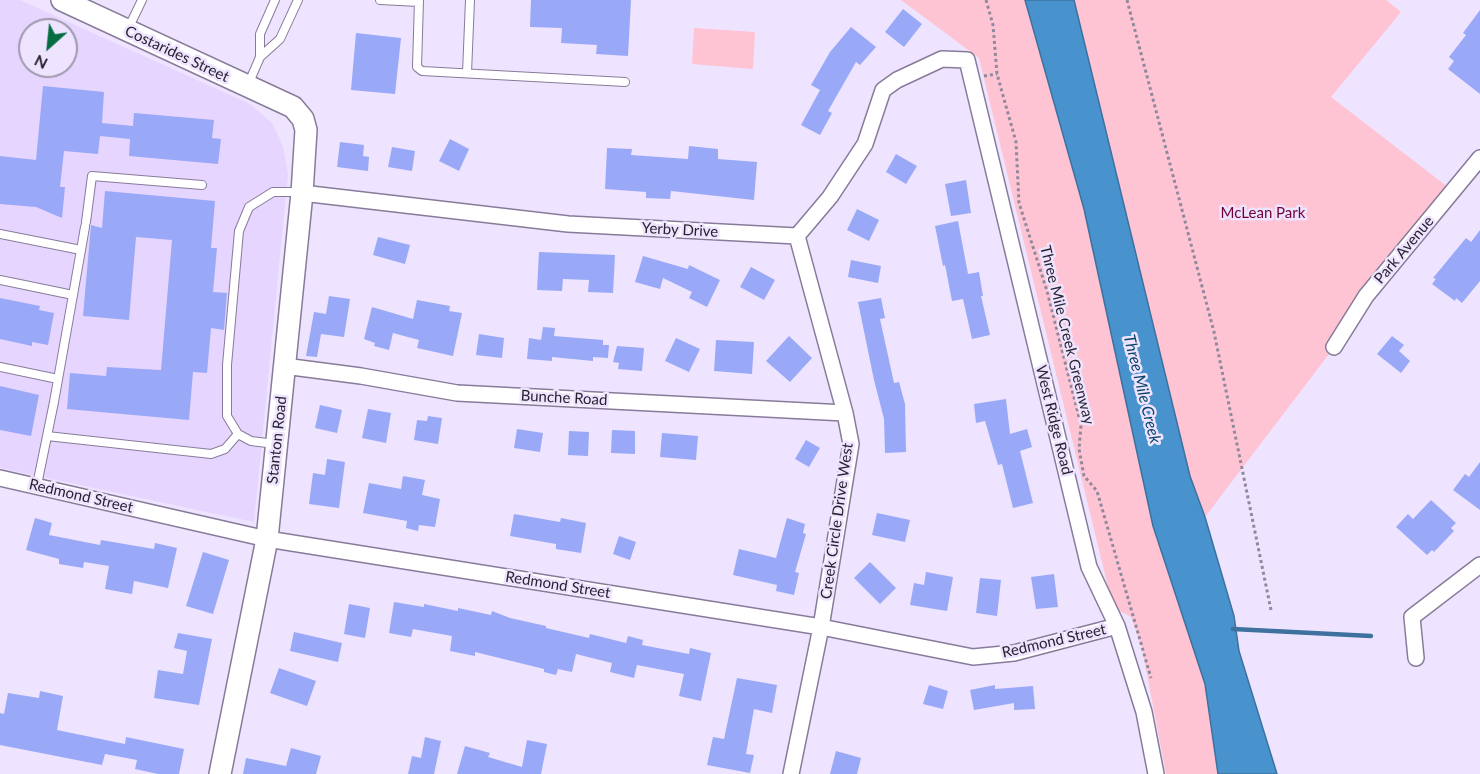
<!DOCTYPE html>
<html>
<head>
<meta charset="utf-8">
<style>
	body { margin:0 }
	#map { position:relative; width:1480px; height:774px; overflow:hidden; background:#eee4ff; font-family:Lato,sans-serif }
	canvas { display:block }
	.north { position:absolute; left:18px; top:18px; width:60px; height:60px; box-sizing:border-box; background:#eee4ff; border:2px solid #9f97ac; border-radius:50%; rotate:207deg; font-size:16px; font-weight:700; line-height:24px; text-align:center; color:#28232f }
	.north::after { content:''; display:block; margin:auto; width:21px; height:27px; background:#066c42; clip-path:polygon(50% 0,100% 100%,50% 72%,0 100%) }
</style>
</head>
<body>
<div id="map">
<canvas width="1480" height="774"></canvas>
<div class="north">N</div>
</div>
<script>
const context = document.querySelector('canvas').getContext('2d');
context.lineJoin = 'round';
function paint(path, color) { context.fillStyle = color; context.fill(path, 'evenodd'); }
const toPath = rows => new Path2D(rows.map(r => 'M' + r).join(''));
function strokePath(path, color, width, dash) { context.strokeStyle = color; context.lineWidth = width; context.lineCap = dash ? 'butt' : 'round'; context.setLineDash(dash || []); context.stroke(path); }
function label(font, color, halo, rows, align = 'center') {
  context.font = font + ' Lato,sans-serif'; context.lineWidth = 5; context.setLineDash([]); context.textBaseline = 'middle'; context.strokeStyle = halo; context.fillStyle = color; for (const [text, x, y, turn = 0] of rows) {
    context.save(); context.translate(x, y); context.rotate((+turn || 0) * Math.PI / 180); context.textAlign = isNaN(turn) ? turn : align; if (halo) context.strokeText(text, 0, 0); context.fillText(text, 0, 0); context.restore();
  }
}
paint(toPath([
	[0,0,20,0,250,104,272,123,283,146,288,174,254,522,0,468],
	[30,30,66,30,66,66,30,66]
]), '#e6d5fe');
paint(toPath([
	[901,0,1025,0,1084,209,1153,526,1205,684,1218,774,1166,774,1142,648,1131,617,1114,608,1109,591,979,58],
	[1074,0,1386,0,1401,12,1331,97,1453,191,1205,517,1190,476],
	[694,28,755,32,753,69,692,64]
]), '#fec4d3');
const water = toPath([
	[1025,0,1074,0,1190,476,1205,517,1234,616,1239,651,1277,774,1218,774,1205,684,1153,526,1084,209,1025,0]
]);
paint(water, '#4892ce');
strokePath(water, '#3e719e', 1.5);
strokePath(toPath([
	[1233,629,1371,636]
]), '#3e719e', 4.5);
paint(toPath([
	[531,0,631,0,628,56,596,54,597,45,561,43,562,28,530,27],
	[903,9,922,24,904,47,885,32],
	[1480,10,1480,94,1448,69,1454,61,1449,57,1466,35,1463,33],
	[851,27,876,47,860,65,856,62,828,111,832,113,820,135,801,125,820,90,811,85,830,52],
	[356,33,401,38,395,94,351,90],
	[43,86,104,92,102,123,133,126,134,113,214,120,212,138,221,139,218,164,129,156,130,139,100,136,98,154,64,151,60,187,65,187,62,218,36,207,0,204,0,156,36,160],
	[450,139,469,149,459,171,439,161],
	[340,142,364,145,363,156,369,157,368,171,337,167],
	[689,146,718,149,718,159,757,162,754,200,671,191,670,199,646,198,646,192,605,189,607,148,632,149,631,155,688,159],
	[392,147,415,151,412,171,388,167],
	[896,154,917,166,906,184,886,172],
	[966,180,971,213,951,216,945,184],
	[105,191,215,201,211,248,217,248,213,292,227,293,224,330,211,328,207,373,193,372,189,420,67,409,70,373,106,376,107,367,161,370,172,240,136,237,129,320,83,316,91,225,102,228],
	[857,209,879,220,869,241,847,230],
	[958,221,968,274,979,272,983,296,981,296,990,335,972,339,963,299,952,301,945,265,943,266,935,226],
	[1480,230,1480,281,1462,303,1456,298,1455,301,1432,284,1436,279,1433,278,1466,238,1471,242],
	[378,237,410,245,405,264,373,255],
	[539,252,615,255,613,293,588,292,589,280,563,279,562,291,537,290],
	[643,256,688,269,689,265,720,280,707,307,689,298,692,292,663,278,660,289,635,282],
	[851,260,881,266,878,283,848,277],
	[751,267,775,280,764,300,740,287],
	[329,296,350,299,344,337,321,334,317,357,306,356,314,312,326,314],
	[0,298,40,306,39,310,54,313,48,345,32,342,32,346,0,339],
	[881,298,885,318,880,319,894,383,899,382,905,404,906,452,885,453,884,419,874,380,858,302],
	[417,300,450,306,449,311,462,313,453,356,417,348,419,340,393,333,389,350,374,346,375,343,364,339,372,307,413,319],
	[543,327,555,328,554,336,603,340,603,345,609,345,608,358,593,357,593,361,552,357,552,361,527,359,529,338,541,340],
	[479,334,504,338,502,358,476,355],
	[789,336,812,358,790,382,766,361],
	[1392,336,1404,345,1399,351,1410,361,1401,373,1377,354],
	[676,338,700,349,689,372,665,361],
	[716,340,754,342,752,374,714,371],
	[617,346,644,348,642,371,618,369,619,363,613,362],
	[0,386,39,395,31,436,0,430],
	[1006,399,1010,434,1027,429,1032,447,1020,451,1033,503,1013,508,1002,464,998,465,985,421,976,423,974,404],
	[320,405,342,410,337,433,315,428],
	[368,409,391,413,386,443,362,438],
	[428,416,442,418,438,444,414,440,417,420,427,421],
	[517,429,543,433,540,452,514,448],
	[612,430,635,431,635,454,611,453],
	[569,431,589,432,588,456,568,455],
	[662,433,698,436,696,460,660,457],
	[806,440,820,448,809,467,795,459],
	[327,459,345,462,339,508,309,504,313,473,325,475],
	[1480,462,1480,510,1453,490,1465,474,1469,477],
	[403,476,425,480,422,495,440,499,435,527,419,525,418,531,406,528,407,521,363,513,369,483,401,489],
	[1431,500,1456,523,1451,528,1454,531,1434,552,1432,550,1427,555,1396,527,1408,514,1413,519],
	[877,513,910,520,905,542,872,535],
	[514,514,560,522,561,518,586,523,581,553,556,549,556,544,510,536],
	[35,518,52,523,49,535,100,545,101,540,154,549,155,543,177,548,168,588,134,581,132,594,105,589,109,566,84,562,83,568,59,564,59,559,26,550],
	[787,518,805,524,803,533,806,534,795,572,799,573,794,595,776,591,777,585,733,575,739,549,776,558],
	[619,536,636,542,630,560,613,554],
	[203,552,229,560,213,614,186,606],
	[870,562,896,588,880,604,854,578],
	[926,572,953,577,947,611,910,605,914,583,924,585],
	[1054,574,1058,607,1036,609,1031,577],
	[980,578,1001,580,997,616,976,613],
	[394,602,424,607,424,604,458,611,458,608,491,615,492,611,510,618,546,626,546,628,589,638,590,634,626,643,628,636,643,640,642,645,689,654,690,648,711,653,701,701,679,696,684,674,637,665,634,678,610,672,612,663,576,654,572,672,558,669,556,675,544,672,544,669,475,652,475,656,450,651,452,636,413,629,411,637,389,633],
	[349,604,370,608,365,638,344,634],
	[294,632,342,643,338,662,290,651],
	[178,633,212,639,199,705,154,698,158,670,183,674,187,651,174,648],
	[279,668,316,681,307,706,270,693],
	[737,678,777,685,772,713,754,709,746,754,754,755,750,773,707,765,713,737,724,739],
	[929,685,948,691,943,709,923,704],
	[995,685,995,689,1033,686,1035,709,1014,710,1014,703,974,710,970,690],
	[40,691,63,696,57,730,125,744,126,737,184,749,179,774,158,774,135,769,137,760,105,754,102,765,0,745,0,713,4,714,8,693,39,698],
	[425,737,441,741,434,774,408,774,412,756,421,758],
	[527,740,547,744,541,774,457,774,465,746,490,753,488,757,522,767],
	[291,748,321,756,316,774,243,774,246,758,286,766],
	[836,751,861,758,857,774,830,774]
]), '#99a9f8');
const lane = toPath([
	[380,0,419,2],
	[419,0,417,67,422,71,625,82],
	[128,29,142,0],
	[260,57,260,34,275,0],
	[467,73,470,0],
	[248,85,260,57,280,39,298,0],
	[86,222,92,176,202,185],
	[0,234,81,250,54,402,37,485],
	[81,250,85,227],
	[0,280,73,295],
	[0,367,58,379],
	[47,436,211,454,225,449,238,434],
	[275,444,251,441,238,434,227,416,227,365,239,231,249,207,273,192,300,192]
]);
const street = toPath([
	[302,193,568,224,797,236,830,197,865,144,883,90,897,80,942,59,967,60,1089,567,1117,626,1144,712,1156,774],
	[1334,347,1366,296,1480,158],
	[284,366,361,376,457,393,845,413],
	[0,478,267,539,821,627,973,657,1014,653,1117,626],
	[1416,658,1412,617,1480,565],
	[791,774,821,627,851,444,845,413,797,236]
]);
const secondary = toPath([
	[62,0,293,107,303,119,306,130,302,193,267,539,220,774]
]);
strokePath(lane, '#887b9a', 10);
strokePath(street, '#887b9a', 18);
strokePath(secondary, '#887b9a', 24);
strokePath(toPath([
	[986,0,993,25,997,74,1016,142,1019,203,1047,291,1081,425,1079,449,1084,476,1097,491,1151,678],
	[1127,0,1214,332,1271,610],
	[984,76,997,74]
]), '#90889c', 3, [3, 3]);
strokePath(lane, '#fff', 8);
strokePath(street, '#fff', 15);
strokePath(secondary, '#fff', 21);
label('15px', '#28232f', '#eee4ff', [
	["Costarides Street",177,54,25],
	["Yerby Drive",680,230,3],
	["Park Avenue",1404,250,-50],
	["Three Mile Creek Greenway",1067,335,76],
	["Bunche Road",564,398,3],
	["West Ridge Road",1054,420,76],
	["Stanton Road",277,440,-84],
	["Redmond Street",81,496,13],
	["Creek Circle Drive West",837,521,-82],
	["Redmond Street",558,585,9],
	["Redmond Street",1054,641,-13]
]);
label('15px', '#720036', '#eee4ff', [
	["McLean Park",1263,213]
]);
label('italic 16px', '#074269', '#eee4ff', [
	["Three Mile Creek",1142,389,76]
]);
</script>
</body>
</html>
